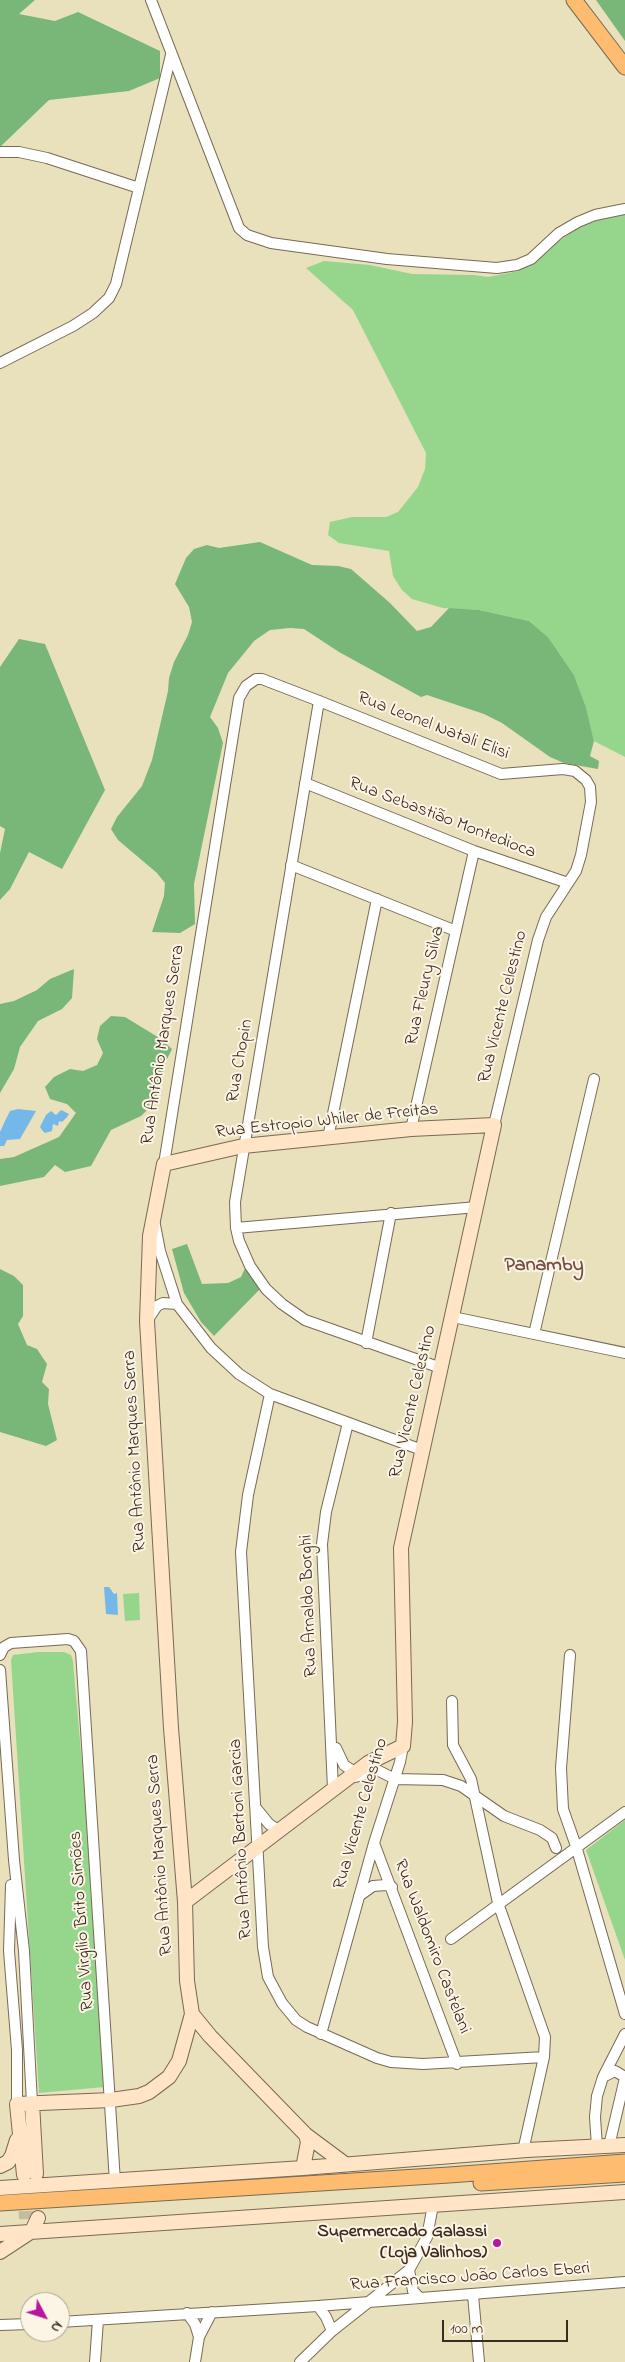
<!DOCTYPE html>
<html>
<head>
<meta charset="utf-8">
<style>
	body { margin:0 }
	#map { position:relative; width:625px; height:2362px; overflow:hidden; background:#e9e0bc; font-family:"Indie Flower",sans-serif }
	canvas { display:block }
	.north { position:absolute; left:20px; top:2292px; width:50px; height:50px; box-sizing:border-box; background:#fcf5e5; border:1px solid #afa495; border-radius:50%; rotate:130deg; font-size:14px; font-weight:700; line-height:20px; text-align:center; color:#3b2a1e }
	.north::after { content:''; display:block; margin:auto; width:18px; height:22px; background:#b5179e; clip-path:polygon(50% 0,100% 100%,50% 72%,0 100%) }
	.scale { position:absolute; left:442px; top:2320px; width:126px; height:22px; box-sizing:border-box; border:2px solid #3b2a1e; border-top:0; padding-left:6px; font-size:15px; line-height:18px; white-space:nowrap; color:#3b2a1e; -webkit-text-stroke:4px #fcf5e5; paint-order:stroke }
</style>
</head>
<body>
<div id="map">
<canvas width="625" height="2362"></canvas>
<div class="north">N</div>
<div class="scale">100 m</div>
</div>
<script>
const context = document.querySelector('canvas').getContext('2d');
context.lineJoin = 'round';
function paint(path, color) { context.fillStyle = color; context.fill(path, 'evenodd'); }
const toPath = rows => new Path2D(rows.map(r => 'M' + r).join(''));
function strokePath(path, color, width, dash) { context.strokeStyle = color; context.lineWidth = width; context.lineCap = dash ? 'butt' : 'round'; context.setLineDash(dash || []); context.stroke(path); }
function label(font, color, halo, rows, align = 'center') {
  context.font = font + ' "Indie Flower",sans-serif'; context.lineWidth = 4; context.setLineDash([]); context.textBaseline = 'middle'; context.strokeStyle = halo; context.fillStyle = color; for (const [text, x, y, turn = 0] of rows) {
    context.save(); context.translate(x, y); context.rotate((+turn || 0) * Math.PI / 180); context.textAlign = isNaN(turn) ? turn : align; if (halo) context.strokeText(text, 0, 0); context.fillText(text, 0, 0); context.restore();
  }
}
paint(toPath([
	[625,213,625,757,594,741,586,707,574,675,548,637,529,621,479,610,443,608,412,599,402,590,393,576,389,551,339,543,328,535,330,522,352,517,386,517,398,512,418,487,425,469,426,453,353,310,306,268,324,261,370,265,412,274,474,275,488,277,519,271,585,222],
	[139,1593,140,1620,125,1621,123,1594],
	[38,1652,64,1652,71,1655,73,1661,91,1867,104,2087,39,2093,11,1660,13,1655],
	[625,1820,625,1960,586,1850]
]), '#96d68c');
paint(toPath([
	[0,0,35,0,19,14,55,21,78,12,160,51,160,78,129,91,49,100,0,147],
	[596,0,625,0,625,41],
	[260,542,312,565,338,566,351,569,390,603,417,631,431,627,449,608,479,610,529,621,548,637,574,675,586,707,594,741,590,756,599,761,598,769,564,763,550,757,502,723,484,714,427,695,421,697,339,652,304,629,290,628,270,630,254,641,228,673,210,717,218,728,223,743,194,884,195,924,180,933,152,932,164,896,165,883,157,873,118,840,111,829,117,817,142,786,152,760,168,691,169,678,174,662,188,635,192,622,189,607,175,584,186,558,194,549,207,545,219,548],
	[19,639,45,644,105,790,62,869,29,852,10,889,0,900,0,853,5,829,0,826,0,667],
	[74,969,72,998,62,1009,38,1021,20,1047,14,1069,0,1093,0,1004,14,1001,37,990,50,979],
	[111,1016,125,1017,161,1039,172,1049,166,1061,155,1102,141,1116,111,1130,91,1166,65,1172,55,1165,44,1177,0,1186,0,1159,14,1157,59,1137,76,1113,67,1104,50,1099,45,1087,54,1077,70,1069,83,1071,97,1065,103,1053,97,1039,100,1026],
	[187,1244,202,1284,228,1283,241,1277,246,1266,261,1288,214,1336,201,1322,184,1293,172,1249],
	[0,1269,14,1276,23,1285,23,1316,18,1324,27,1345,37,1349,47,1364,42,1382,49,1389,48,1404,57,1440,46,1446,0,1432]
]), '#78b778');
paint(toPath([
	[18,1109,36,1111,20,1139,7,1140,4,1146,0,1146,0,1132,5,1121,10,1111],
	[61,1110,69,1114,67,1117,62,1122,59,1121,58,1126,53,1124,52,1131,45,1133,42,1130,40,1127,46,1115,51,1111,56,1115],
	[104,1587,109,1587,114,1594,117,1593,118,1615,106,1614]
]), '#74b8ea');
strokePath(toPath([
	[25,2190,26,2219]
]), '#c6bc9c', 14, [14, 7]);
const street = toPath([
	[151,0,239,228,247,235,271,243,387,259,497,268,517,265,531,259,559,233,578,222,595,215,625,209],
	[0,152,19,152,47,158,139,188],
	[0,363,73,326,93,313,109,298,116,284,171,55],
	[319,701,235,1202,236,1228,239,1241,250,1266,266,1289,282,1304,305,1320,441,1368],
	[305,783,474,851,568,883],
	[291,865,456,931],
	[411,1129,474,851],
	[328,1138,377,899],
	[164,1164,239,698,246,686,256,679,262,679,319,701,501,774,563,769,575,771,586,780,590,787,591,802,581,855,576,871,546,917,538,940,494,1125],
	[155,1225,160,1251,177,1304,211,1348,239,1374,270,1394,422,1450],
	[236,1228,477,1207],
	[453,1317,625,1353],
	[147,1321,157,1306,163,1303,177,1304],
	[534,1334,594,1079],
	[366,1343,391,1213],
	[270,1394,248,1495,241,1552,263,1947,268,1977,282,2003,296,2020,307,2027,377,2058,391,2062,423,2064,544,2057],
	[0,1655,4,1647,11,1643,68,1639,74,1641,81,1651,115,2182],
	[570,1655,561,1768,563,1809,576,1846,625,2014],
	[0,1670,14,1860,24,1951,32,2103],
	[452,1701,453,1745,471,1779,498,1903,545,2037,544,2057,523,2151],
	[336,1748,344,1765,356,1773],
	[355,1777,377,1770,395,1779,443,1780,461,1786,504,1816,540,1830,552,1838,556,1848],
	[333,1789,322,1544,326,1512,348,1423],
	[256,1808,269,1824,275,1828,283,1828],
	[374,1843,457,2064],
	[11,1885,9,1951,17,2050,17,2104],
	[359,1896,373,1886,386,1885,392,1887],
	[451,1939,625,1812],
	[321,2034,374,1843,400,1762,403,1746],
	[603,2077,615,2071,625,2077],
	[609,2146,625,2078],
	[597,2147,595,2117,597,2096,603,2077,625,2034],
	[409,2270,413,2291,420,2298],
	[473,2295,479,2362],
	[318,2306,326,2317,332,2331],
	[187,2313,195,2324,199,2337],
	[60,2322,318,2306,625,2282],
	[0,2325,30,2324],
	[95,2362,98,2320],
	[195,2362,199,2337,212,2312],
	[300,2362,332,2331,409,2270,427,2237,433,2205]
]);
const secondary = toPath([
	[192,2014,210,2036,306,2135,345,2164],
	[32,2103,36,2174],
	[0,2166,8,2162,12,2156,17,2140],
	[303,2168,308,2142,306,2135],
	[24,2175,17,2104,111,2100,139,2096,149,2092,169,2077,179,2061,192,2014,187,1981,185,1902,171,1728,147,1321,150,1236,164,1164,243,1146,411,1129,494,1125,401,1548,405,1722,403,1746,368,1763,185,1902],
	[0,2188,303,2168,527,2150,625,2145],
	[0,2234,625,2192],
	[0,2252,32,2231,38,2218]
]);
const primary = toPath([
	[574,0,625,67],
	[481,2183,625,2174],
	[0,2203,449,2175,625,2162]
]);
strokePath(street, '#786a55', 12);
strokePath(secondary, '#786a55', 16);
strokePath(primary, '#786a55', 17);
strokePath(street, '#fff', 10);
strokePath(secondary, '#ffe4c6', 14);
strokePath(primary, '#febc70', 15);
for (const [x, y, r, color] of [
	[497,2243,5,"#b5179e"]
]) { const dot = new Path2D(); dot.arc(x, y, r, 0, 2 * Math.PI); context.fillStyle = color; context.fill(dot); strokePath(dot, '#fcf5e5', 2); }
label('18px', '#3b2a1e', '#fcf5e5', [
	["Rua Leonel Natali Elisi",433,727,21],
	["Rua Sebastião Montedioca",442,819,21],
	["Rua Fleury Silva",426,986,-77],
	["Rua Vicente Celestino",504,1007,-76],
	["Rua Antônio Marques Serra",164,1045,-81],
	["Rua Chopin",241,1061,-80],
	["Rua Estropio Whiler de Freitas",327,1122,-6],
	["Rua Vicente Celestino",414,1402,-77],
	["Rua Antônio Marques Serra",136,1451,-93],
	["Rua Arnaldo Borghi",310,1606,-92],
	["Rua Vicente Celestino",362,1814,-74],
	["Rua Antônio Bertoni Garcia",242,1839,-93],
	["Rua Antônio Marques Serra",161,1855,-94],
	["Rua Virgílio Brito Simões",83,1921,-94],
	["Rua Waldomiro Castelani",431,1947,69],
	["Rua Francisco João Carlos Eberi",470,2278,-4]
]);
label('bold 18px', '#3b2a1e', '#fcf5e5', [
	["Supermercado Galassi",487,2233],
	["(Loja Valinhos)",487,2254]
], 'right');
label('bold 20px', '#735146', '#fcf5e5', [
	["Panamby",544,1267]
]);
</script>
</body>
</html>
